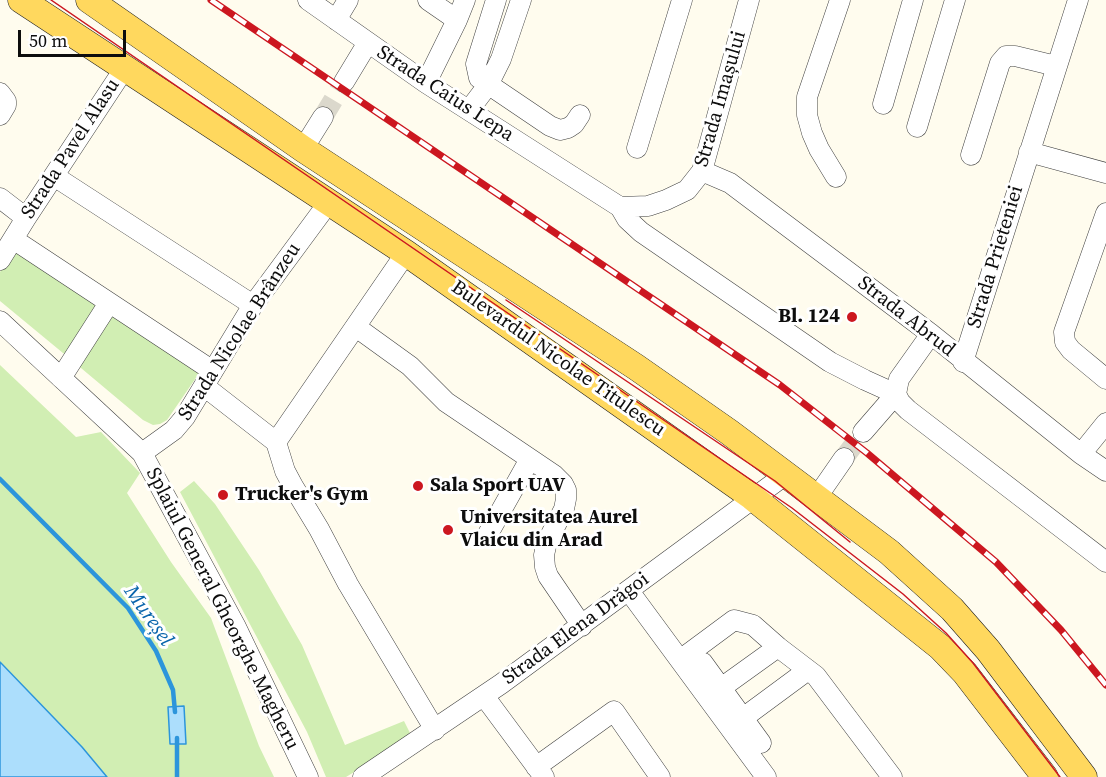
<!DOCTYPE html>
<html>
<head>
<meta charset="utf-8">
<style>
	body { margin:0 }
	#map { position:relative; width:1106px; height:777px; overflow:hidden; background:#fffcee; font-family:"Source Serif 4",serif }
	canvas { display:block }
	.scale { position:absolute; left:18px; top:30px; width:108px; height:27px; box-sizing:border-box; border:3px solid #0d0d0d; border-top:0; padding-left:8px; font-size:18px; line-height:21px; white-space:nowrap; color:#0d0d0d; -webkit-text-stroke:4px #fff; paint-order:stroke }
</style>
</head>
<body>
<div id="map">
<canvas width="1106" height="777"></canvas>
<div class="scale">50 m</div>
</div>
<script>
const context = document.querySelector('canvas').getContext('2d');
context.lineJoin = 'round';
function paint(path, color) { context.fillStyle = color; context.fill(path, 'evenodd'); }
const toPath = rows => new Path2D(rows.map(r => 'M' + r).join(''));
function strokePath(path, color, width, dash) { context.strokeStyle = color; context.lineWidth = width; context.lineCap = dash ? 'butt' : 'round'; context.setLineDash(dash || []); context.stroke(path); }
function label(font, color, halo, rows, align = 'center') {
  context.font = font + ' "Source Serif 4",serif'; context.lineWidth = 6; context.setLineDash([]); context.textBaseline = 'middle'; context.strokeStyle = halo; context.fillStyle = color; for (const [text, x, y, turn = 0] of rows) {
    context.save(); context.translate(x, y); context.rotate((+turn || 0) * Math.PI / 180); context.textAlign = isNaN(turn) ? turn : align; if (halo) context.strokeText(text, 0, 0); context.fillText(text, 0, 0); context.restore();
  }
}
paint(toPath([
	[17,246,104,304,69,358,0,301,0,272],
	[109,308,202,369,167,420,160,424,153,425,143,420,75,363],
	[0,365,76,437,101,432,140,473,127,493,171,562,211,618,259,746,274,777,107,777,82,747,0,662],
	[194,481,215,504,259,570,302,645,345,745,404,721,412,737,346,777,326,777,307,732,180,492]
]), '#d1eeb3');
const water = toPath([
	[0,662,82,747,107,777,0,777,0,662],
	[184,706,186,744,170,744,168,707,184,706]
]);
paint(water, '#acdefc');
strokePath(water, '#2c95db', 1.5);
strokePath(toPath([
	[0,479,128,608,156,651,173,690,175,712],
	[177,738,177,777]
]), '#2c95db', 4.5);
strokePath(toPath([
	[323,117,344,82],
	[844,458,863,432]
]), '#dbd8cc', 20, [20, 10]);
const minor = toPath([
	[308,0,426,83,620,207,648,206,666,200,687,190,702,171,749,0],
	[496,0,476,64,479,78,550,126,560,130,568,128,574,124,580,115],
	[336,20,348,0],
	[457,20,465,0],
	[344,82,367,44],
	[426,83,457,20,428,0],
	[0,93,6,101,6,105,0,115],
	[883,104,913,0],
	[469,110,488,85,501,59,521,0],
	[917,127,955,0],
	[637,148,682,0],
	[303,149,323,117],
	[1029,152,1106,173],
	[971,155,1000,63,1006,56,1015,56,1056,66],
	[702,171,730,183,931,334,1081,454,1106,471],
	[54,176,253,305],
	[836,177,819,149,812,133,807,115,807,97,840,0],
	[0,198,26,218],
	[620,207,627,219,641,232,830,362,865,380,896,394],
	[1106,213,1064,332,1065,342,1071,350,1106,379],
	[13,239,213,371],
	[0,260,26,218,124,69],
	[0,321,142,453,236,627,308,777],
	[356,327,410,366,446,402,554,475,563,484,566,490,566,499,564,509,547,542,544,555,545,567,548,576,582,626],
	[931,334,899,379,896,394,900,402,908,410,1106,562],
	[963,362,1078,0],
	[61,378,109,303],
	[204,386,276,442,285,471,293,486,319,529,348,584,435,730],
	[863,432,896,394],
	[276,442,406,253],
	[142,453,174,430,185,417,253,305,329,202],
	[1081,454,1106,423],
	[817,497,844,458],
	[488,534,530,459],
	[629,591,766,777],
	[680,660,734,620,753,625,778,647,816,676,892,777],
	[680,660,703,663,761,743],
	[721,688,778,647],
	[484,696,544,777],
	[743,718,808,670],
	[536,767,614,711,660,777],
	[363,777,501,684,785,475]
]);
const major = toPath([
	[21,0,406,253,752,497,940,647,965,673,1045,777],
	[89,0,303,149,636,367,729,432,889,552,952,609,988,650,1084,777]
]);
strokePath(minor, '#404040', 21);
strokePath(major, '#1e1e1e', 27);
strokePath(minor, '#fff', 20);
strokePath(major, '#ffd85e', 26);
strokePath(toPath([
	[51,0,792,508,903,594,946,633,973,663,1060,777],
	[506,300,775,481,850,542]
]), '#cc1720', 1.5);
const rail = toPath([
	[211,0,780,385,867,453,996,562,1061,630,1106,685]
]);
strokePath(rail, '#cc1720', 7);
strokePath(rail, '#fff', 4.5, [14]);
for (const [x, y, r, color] of [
	[852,317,6,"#cc1720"],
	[418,486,6,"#cc1720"],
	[223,495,6,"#cc1720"],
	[448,530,6,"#cc1720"]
]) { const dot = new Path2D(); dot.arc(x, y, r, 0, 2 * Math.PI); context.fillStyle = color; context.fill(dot); strokePath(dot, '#fff', 2); }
label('20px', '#0d0d0d', '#fff', [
	["Strada Caius Lepa",445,94,33],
	["Strada Imașului",721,99,-74],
	["Strada Pavel Alasu",71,149,-57],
	["Strada Prieteniei",996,257,-73],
	["Strada Abrud",906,317,38],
	["Strada Nicolae Brânzeu",240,332,-57],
	["Bulevardul Nicolae Titulescu",558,359,35],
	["Splaiul General Gheorghe Magheru",222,609,63],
	["Strada Elena Drăgoi",576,629,-36]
]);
label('bold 20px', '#0d0d0d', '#fff', [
	["Bl. 124",840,317,"right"],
	["Sala Sport UAV",430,486],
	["Trucker's Gym",235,495],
	["Universitatea Aurel",460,518],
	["Vlaicu din Arad",460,541]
], 'left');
label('italic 21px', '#0a65ac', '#fff', [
	["Mureșel",148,616,55]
]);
</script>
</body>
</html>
